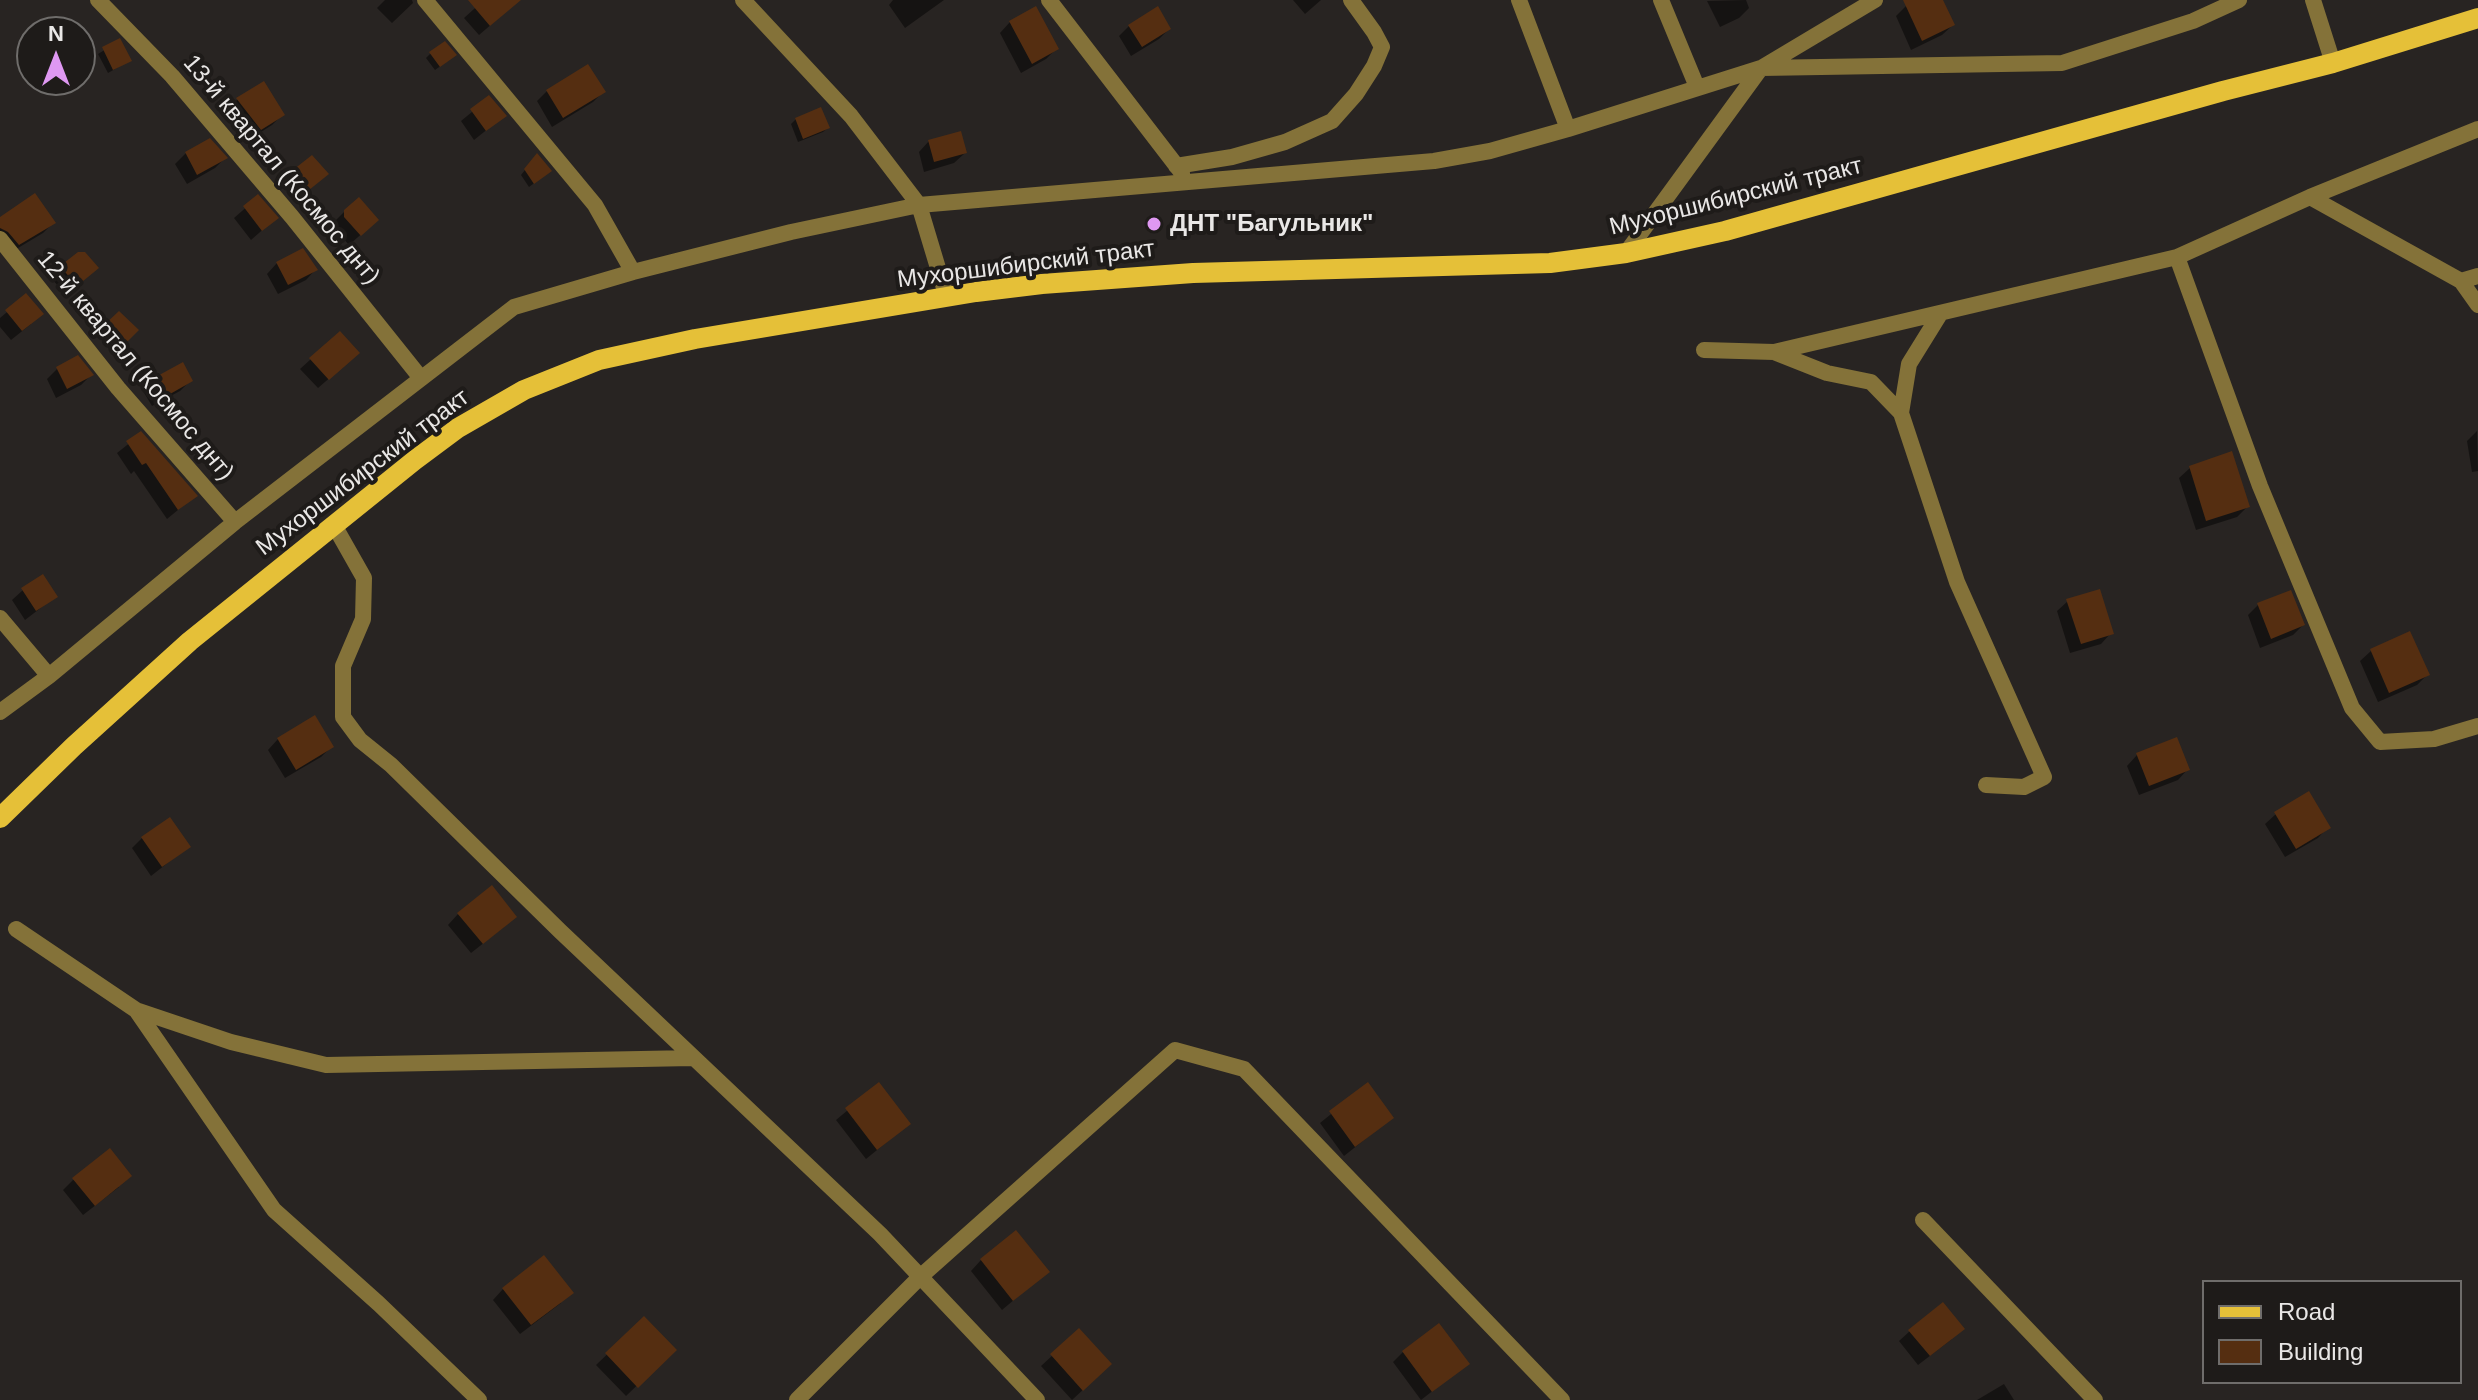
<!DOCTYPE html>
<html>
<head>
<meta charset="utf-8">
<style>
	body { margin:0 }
	#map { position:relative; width:2478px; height:1400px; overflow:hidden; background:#282422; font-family:Arial,sans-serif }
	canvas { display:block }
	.legend { position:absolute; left:2202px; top:1280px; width:260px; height:104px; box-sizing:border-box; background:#1e1b19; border:2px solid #6f6d6b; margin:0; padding:10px 14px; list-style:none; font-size:24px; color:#e9e7e6 }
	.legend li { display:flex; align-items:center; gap:16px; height:40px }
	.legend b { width:40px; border:2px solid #6f6d6b }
	.north { position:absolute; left:16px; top:16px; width:80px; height:80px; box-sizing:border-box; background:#1e1b19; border:2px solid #6f6d6b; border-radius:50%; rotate:0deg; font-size:22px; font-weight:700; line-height:32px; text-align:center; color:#e9e7e6 }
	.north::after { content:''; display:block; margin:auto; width:28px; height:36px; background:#df98f2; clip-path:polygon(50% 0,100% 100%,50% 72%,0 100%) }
</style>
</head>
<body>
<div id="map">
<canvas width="2478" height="1400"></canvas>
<ul class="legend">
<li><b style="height:10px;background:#e5c038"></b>Road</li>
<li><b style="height:22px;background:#552e11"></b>Building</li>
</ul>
<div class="north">N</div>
</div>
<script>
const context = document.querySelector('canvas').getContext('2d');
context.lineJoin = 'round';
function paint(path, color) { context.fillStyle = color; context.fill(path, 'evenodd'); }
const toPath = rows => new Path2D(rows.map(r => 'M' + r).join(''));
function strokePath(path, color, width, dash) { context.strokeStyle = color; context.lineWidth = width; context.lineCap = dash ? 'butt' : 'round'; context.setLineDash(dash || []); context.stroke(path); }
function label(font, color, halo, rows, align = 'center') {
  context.font = font + ' Arial,sans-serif'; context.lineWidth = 8; context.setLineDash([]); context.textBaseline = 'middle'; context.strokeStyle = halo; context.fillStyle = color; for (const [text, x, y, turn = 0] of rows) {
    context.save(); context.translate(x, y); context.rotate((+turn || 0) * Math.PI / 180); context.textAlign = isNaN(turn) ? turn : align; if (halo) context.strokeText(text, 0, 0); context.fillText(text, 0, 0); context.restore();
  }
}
paint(toPath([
	[385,0,412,0,413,3,392,23,377,8],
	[484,0,504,0,500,17,479,35,464,18],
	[893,0,944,0,905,28,889,5],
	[1293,0,1321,0,1305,14],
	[1746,0,1749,8,1739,18,1720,27,1707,1],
	[1919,0,1941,0,1953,25,1942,35,1911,50,1896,16,1906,6],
	[1010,22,1056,49,1046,59,1021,73,1000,33],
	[1129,26,1169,29,1159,39,1131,56,1119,36],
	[119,41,129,61,108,73,98,54],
	[430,54,449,60,435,70,426,58],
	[263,84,282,115,272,125,250,139,227,110,237,100],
	[547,91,603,92,593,102,552,127,537,101],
	[489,98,504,116,474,140,461,121],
	[796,119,828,128,823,132,798,142,791,124],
	[929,141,965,153,954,163,924,172,919,152],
	[186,153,225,158,215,168,187,184,175,164],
	[533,160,545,175,529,187,521,175],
	[295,171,322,178,304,193,290,176],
	[258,197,276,218,251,240,234,218],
	[345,211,366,230,349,245,334,228,334,222],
	[53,223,43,233,8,254,0,245,0,224],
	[277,263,316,269,306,280,278,294,267,274],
	[62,268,86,278,66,295,51,278],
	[26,296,31,324,11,340,0,327,0,318],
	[119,313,136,330,117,349,100,332],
	[311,359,347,363,318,388,300,369],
	[57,369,91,375,81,385,56,398,47,379],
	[191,380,180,391,152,406,143,391,153,381],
	[2477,431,2478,471,2472,472,2467,441],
	[141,434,195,496,167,519,134,471,131,474,117,453],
	[2190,468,2248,506,2237,517,2196,530,2179,478],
	[23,590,55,597,25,620,12,600],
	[2068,601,2111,633,2101,644,2070,653,2057,611],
	[2258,605,2303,625,2293,635,2260,648,2248,615],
	[2409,634,2427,675,2417,685,2378,702,2360,661,2371,651],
	[278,739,331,747,321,757,285,778,268,750],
	[2137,755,2188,769,2178,780,2139,795,2127,766],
	[2276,814,2328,827,2318,838,2285,857,2265,824],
	[142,838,188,847,151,876,132,848],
	[458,914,504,927,471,953,448,925],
	[879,1084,909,1124,866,1159,836,1120],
	[1367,1085,1392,1118,1344,1156,1320,1123],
	[73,1180,119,1187,83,1215,63,1190],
	[981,1260,1047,1272,1002,1310,971,1271],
	[503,1289,561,1303,520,1334,493,1300],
	[644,1319,674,1350,626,1396,596,1365],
	[1079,1331,1099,1375,1072,1400,1041,1366],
	[1910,1331,1952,1339,1918,1365,1899,1341],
	[1403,1352,1467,1364,1421,1400,1393,1362],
	[2004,1384,2014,1400,1977,1400]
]), '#0007');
paint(toPath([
	[468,0,521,0,490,26],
	[1903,0,1943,0,1955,25,1922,41],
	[1036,6,1059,49,1032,64,1009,21],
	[1158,6,1171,29,1142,47,1128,25],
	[120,38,132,61,113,70,102,47],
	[445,41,457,55,440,67,429,52],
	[588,64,606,92,563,118,546,90],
	[264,81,285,115,261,130,236,98],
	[489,95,507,116,486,131,470,109],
	[821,107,830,128,803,139,795,118],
	[961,131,967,153,934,162,928,140],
	[210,138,228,158,197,175,185,152],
	[537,153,552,171,534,184,524,169],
	[312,155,329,174,309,190,293,170],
	[35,193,56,223,19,245,8,232,0,228,0,217],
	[258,194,279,218,262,231,243,206],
	[359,197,379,220,361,236,344,217,344,210],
	[303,248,318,270,288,285,276,262],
	[78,252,85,252,99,268,77,286,60,266],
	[26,293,44,314,22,331,5,310],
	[119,311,139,330,123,346,103,326],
	[340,331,360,353,329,380,309,358],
	[78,355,94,375,67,389,56,367],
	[183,362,193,381,163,398,152,379],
	[141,431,198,496,178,510,146,463,142,465,126,441],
	[2232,451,2250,507,2206,521,2189,466],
	[43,574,58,597,36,611,21,588],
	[2100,589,2114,634,2081,644,2066,599],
	[2291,590,2305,625,2271,639,2257,603],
	[2410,631,2430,675,2389,693,2370,649],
	[315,715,334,747,296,770,277,738],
	[2177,737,2190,770,2149,786,2136,753],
	[2309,791,2331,828,2296,849,2274,812],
	[170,817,191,847,162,867,141,837],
	[492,885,517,917,483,944,457,913],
	[879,1082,911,1124,877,1150,845,1108],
	[1368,1082,1394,1118,1355,1147,1329,1111],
	[110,1148,132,1176,95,1206,72,1178],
	[1016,1230,1050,1272,1013,1301,980,1259],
	[544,1255,574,1293,531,1325,502,1288],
	[1943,1302,1965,1329,1930,1356,1908,1330],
	[644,1316,677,1350,638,1388,605,1353],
	[1439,1323,1470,1364,1432,1392,1402,1351],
	[1079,1328,1112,1364,1083,1391,1050,1354]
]), '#552e11');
strokePath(toPath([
	[98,0,172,76,292,217,420,377],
	[425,0,595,205,633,272],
	[743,0,851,116,919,205,947,298],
	[1049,0,1182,173],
	[1519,0,1568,129],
	[1661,0,1697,87],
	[2313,0,2333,63],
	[1176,166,1232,157,1285,142,1332,121,1356,94,1374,66,1382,47,1374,32,1351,0],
	[2310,197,2461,281,2478,305],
	[0,239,118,388,235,522],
	[1626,253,1761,68,1875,0],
	[2177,257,2260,486,2352,708,2380,742,2434,739,2478,726],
	[2461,281,2478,276],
	[1704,350,1774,352,2177,257,2310,197,2478,129],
	[1774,352,1827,373,1871,382,1901,413,1957,582,2044,777,2024,787,1986,785],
	[1901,413,1909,364,1940,314],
	[334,525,364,578,363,619,343,666,343,717,360,740,391,765,560,931,880,1234,1037,1400],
	[0,618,49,676],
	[0,712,49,676,235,522,514,307,633,272,791,232,919,205,1434,161,1490,151,1568,129,1761,68,2062,63,2193,21,2239,0],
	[16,929,136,1010,274,1210,379,1304,479,1400],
	[136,1010,231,1042,326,1065,693,1058],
	[1923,1220,2095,1400],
	[797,1400,920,1277,1175,1050,1244,1069,1562,1400]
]), '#847239', 16);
strokePath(toPath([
	[0,818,74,746,190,641,415,460,458,428,524,390,599,360,695,339,976,292,1042,284,1193,273,1550,263,1626,253,1725,231,2223,91,2333,63,2478,18]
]), '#e5c038', 20);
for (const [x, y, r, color] of [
	[1154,224,8,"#df98f2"]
]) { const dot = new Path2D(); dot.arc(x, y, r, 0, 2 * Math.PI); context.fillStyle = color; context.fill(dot); strokePath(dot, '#1e1b19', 3); }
label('24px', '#e9e7e6', '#1e1b19', [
	["13-й квартал (Космос днт)",281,170,50],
	["Мухоршибирский тракт",1736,197,-14],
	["Мухоршибирский тракт",1026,265,-7],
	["12-й квартал (Космос днт)",135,366,50],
	["Мухоршибирский тракт",363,473,-37]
]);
label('bold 24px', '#e9e7e6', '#1e1b19', [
	["ДНТ \"Багульник\"",1170,224]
], 'left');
</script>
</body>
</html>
